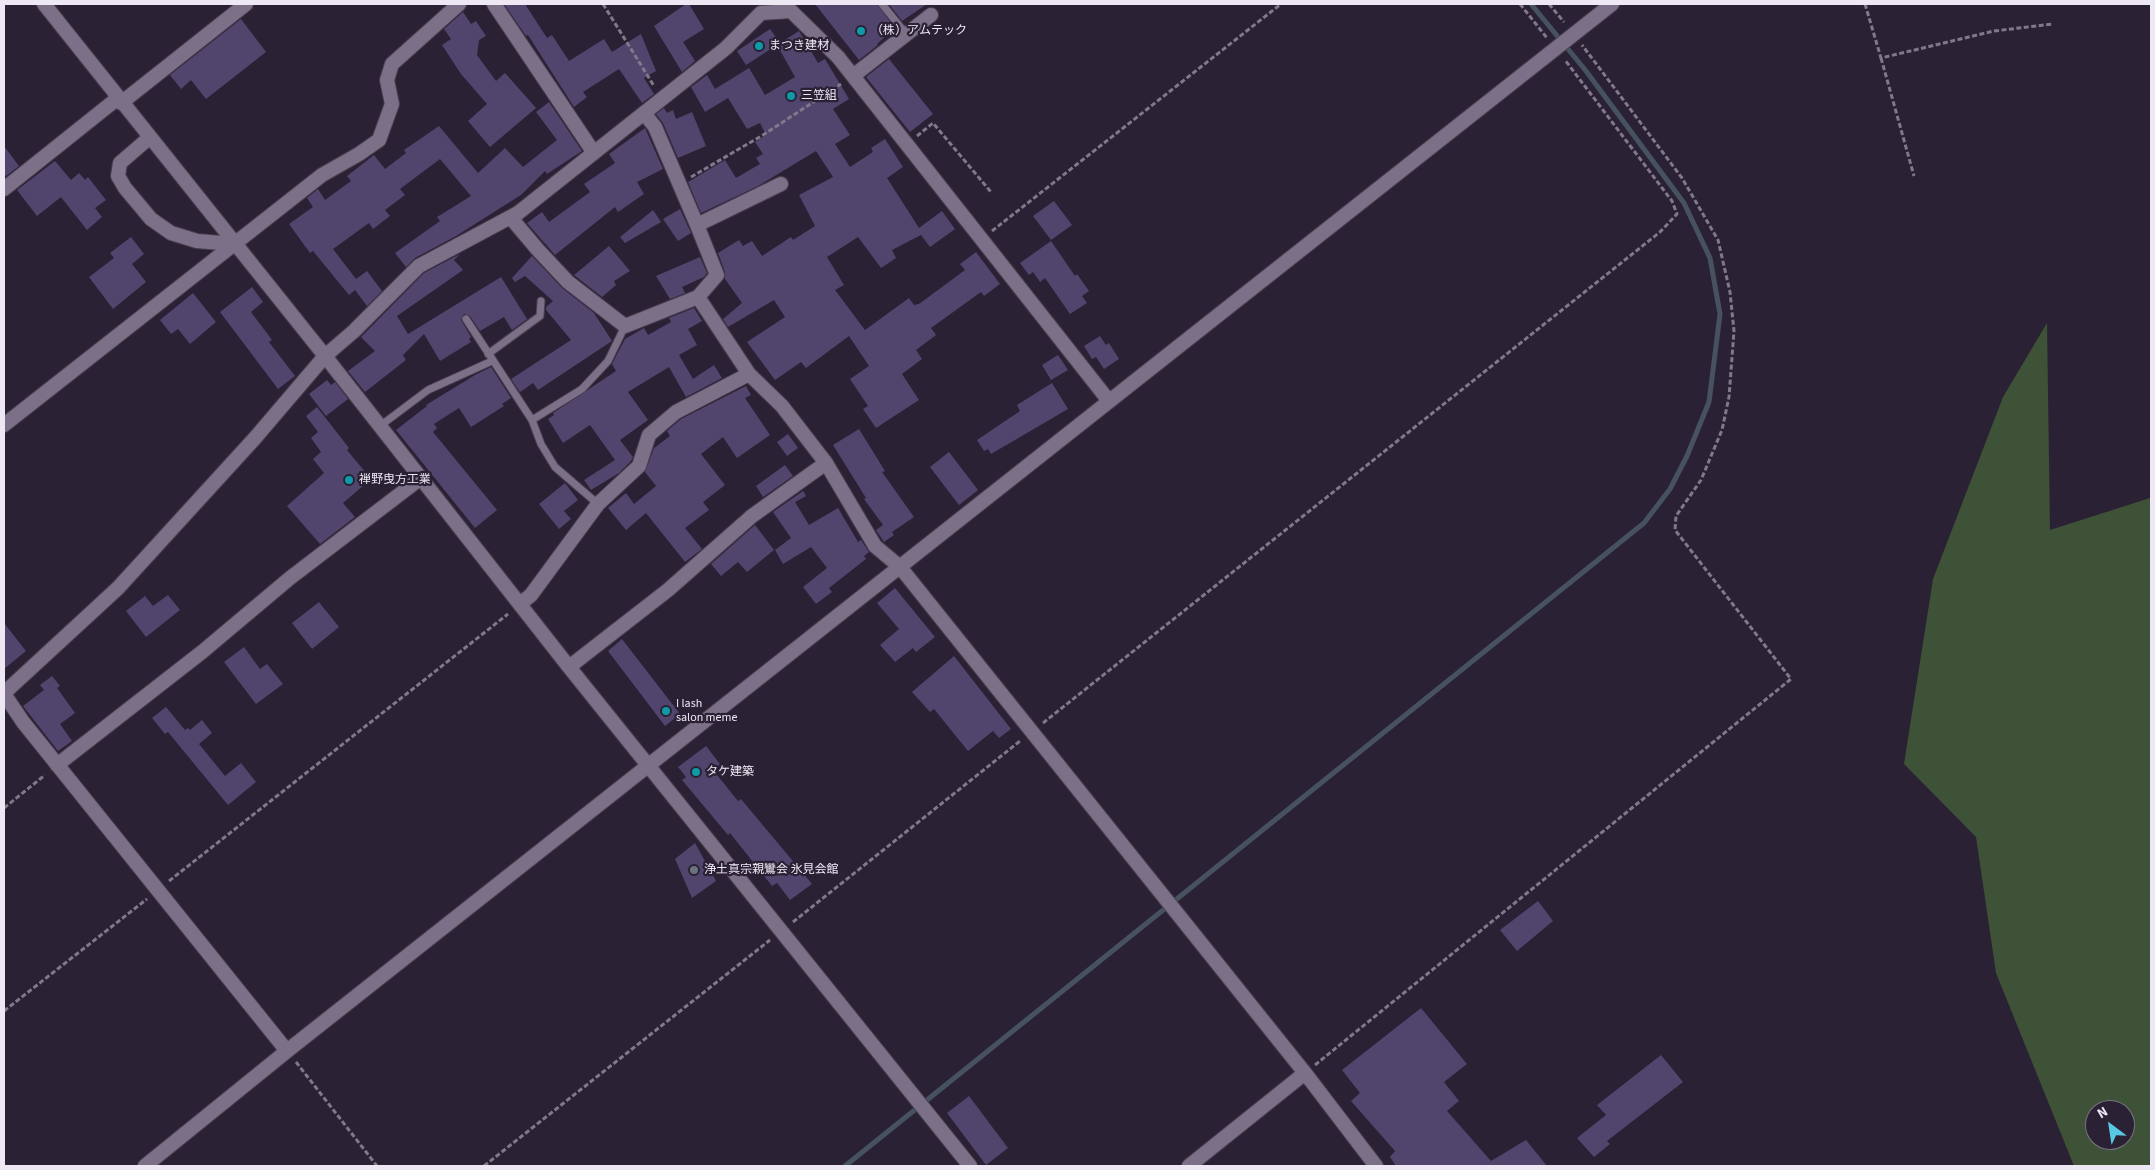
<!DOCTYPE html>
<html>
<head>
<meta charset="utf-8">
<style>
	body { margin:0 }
	#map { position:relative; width:2155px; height:1170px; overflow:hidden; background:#2a2134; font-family:"Source Sans 3",sans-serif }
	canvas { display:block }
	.frame { position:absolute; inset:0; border:5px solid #eee8f5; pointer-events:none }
	.north { position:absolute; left:2085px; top:1100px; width:50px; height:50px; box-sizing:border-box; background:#2a2134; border:1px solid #787181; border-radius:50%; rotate:329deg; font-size:14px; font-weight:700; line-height:20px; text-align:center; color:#eee8f5 }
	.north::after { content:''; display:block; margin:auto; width:18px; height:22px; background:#57c9e3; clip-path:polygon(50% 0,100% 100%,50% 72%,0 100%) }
</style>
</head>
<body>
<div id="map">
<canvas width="2155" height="1170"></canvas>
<div class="frame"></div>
<div class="north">N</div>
</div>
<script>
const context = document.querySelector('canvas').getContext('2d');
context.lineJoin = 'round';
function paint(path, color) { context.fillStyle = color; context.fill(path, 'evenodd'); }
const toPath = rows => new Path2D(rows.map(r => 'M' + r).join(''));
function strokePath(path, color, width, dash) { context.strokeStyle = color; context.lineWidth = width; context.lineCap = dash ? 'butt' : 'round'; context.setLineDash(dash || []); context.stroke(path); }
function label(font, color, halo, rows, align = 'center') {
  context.font = font + ' "Source Sans 3","Noto Sans JP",sans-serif'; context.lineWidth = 4.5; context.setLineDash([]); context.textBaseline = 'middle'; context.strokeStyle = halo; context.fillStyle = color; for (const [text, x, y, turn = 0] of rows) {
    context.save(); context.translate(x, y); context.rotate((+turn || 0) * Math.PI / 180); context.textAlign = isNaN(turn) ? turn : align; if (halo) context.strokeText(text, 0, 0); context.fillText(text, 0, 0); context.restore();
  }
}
paint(toPath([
	[2047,323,2050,530,2150,498,2151,489,2151,1166,2074,1166,1996,973,1976,837,1904,764,1933,579,2003,397],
	[2095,1110,2125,1110,2125,1140,2095,1140]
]), '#3e5237');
strokePath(toPath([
	[845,1166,1644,523,1670,489,1687,456,1709,402,1720,314,1710,258,1684,203,1586,71,1531,4]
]), '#475260', 5);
paint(toPath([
	[504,4,525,4,547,38,552,35,569,61,604,39,612,52,641,34,656,71,644,78,654,94,642,103,619,69,583,92,587,97,574,107,528,35,526,36],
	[686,4,689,4,704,29,683,42,695,61,682,72,654,26],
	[815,4,877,4,894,27,886,32,888,34,877,44,878,45,859,60],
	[889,4,927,4,902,21],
	[463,12,471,24,476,21,486,36,479,40,477,55,496,81,505,73,536,108,490,147,468,121,487,104,461,74,442,45,451,39,444,29],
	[241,19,266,52,206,99,191,80,181,89,170,75],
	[770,29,780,43,799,31,818,63,825,59,849,99,833,109,850,135,835,144,850,167,873,152,871,148,885,139,903,167,887,178,919,228,942,211,955,229,930,247,921,235,892,250,896,258,881,268,858,237,827,257,844,285,835,290,865,330,909,298,914,305,919,304,965,270,960,264,976,252,1000,284,984,296,981,292,931,328,936,335,916,350,922,359,902,374,919,400,876,428,863,409,868,406,850,379,869,366,849,336,806,368,801,362,775,380,747,342,785,317,774,300,728,327,723,319,742,303,725,279,725,272,718,253,739,240,743,246,752,241,762,256,791,237,793,240,815,226,799,195,833,177,816,151,758,186,701,213,688,182,725,160,736,178,760,164,756,158,763,154,755,142,766,135,760,123,747,129,728,98,705,112,691,87,707,75,715,89,749,68,765,95,795,77,777,45,746,65,737,51],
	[889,59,933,114,910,132,866,77],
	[549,102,582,151,547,174,545,171,521,195,456,236,415,258,406,267,395,253,440,221,437,217,471,196,440,159,400,189,405,195,385,210,390,216,373,229,369,223,333,249,356,279,367,271,382,291,367,306,355,290,349,295,313,251,310,253,289,224,313,207,307,198,318,189,325,200,351,181,347,176,374,155,385,169,406,153,404,150,439,126,478,173,505,148,523,167,557,140,536,112],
	[664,108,667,113,673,110,676,119,692,112,706,146,678,158,663,123,656,114],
	[645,128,663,169,637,182,644,194,618,212,615,207,555,255,527,223,542,212,549,222,590,192,584,184,615,163,609,154],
	[4,146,19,166,6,176,4,174],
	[55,161,71,180,79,173,85,180,88,177,106,200,95,208,102,217,87,230,61,197,37,216,17,190],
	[1054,201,1072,225,1051,240,1033,216],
	[680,209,691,233,678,241,663,219],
	[653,210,661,222,625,243,620,237],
	[131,237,144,254,132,264,146,282,113,309,89,277,114,258,110,253],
	[1051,241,1075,276,1077,274,1089,291,1082,296,1087,303,1070,314,1045,278,1040,282,1033,272,1029,275,1020,263],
	[609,246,630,271,614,281,616,285,602,297,574,275],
	[460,254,454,260,463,270,397,316,408,334,501,277,527,319,512,330,504,317,480,331,470,316,464,314,461,320,471,337,469,339,471,342,440,361,424,334,403,355,406,360,365,392,348,371,375,351,361,337,424,273],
	[532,256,562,288,594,313,612,341,538,390,533,383,520,392,511,379,571,340,546,310,546,307,553,301,525,276,515,282,512,278],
	[700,257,707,273,704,277,682,287,685,293,670,299,656,276],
	[252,287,263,302,251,312,272,340,269,342,295,376,278,389,220,312],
	[193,293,216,322,190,344,178,329,171,334,160,320],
	[694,308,702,321,688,329,697,345,679,355,693,379,714,365,722,378,686,397,669,367,628,392,648,420,620,440,633,457,631,461,619,473,591,490,584,480,615,460,590,425,563,443,548,419,554,415,553,413,616,371,612,364,625,339,644,328,648,335,671,322,669,318],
	[1100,336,1106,345,1109,343,1119,359,1104,369,1096,357,1092,359,1084,346],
	[1058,355,1068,370,1051,380,1042,365],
	[491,367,511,398,502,404,504,406,471,427,459,408,434,424,437,428,433,432,497,510,475,528,396,430,427,406,426,405,475,375],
	[327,380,331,385,335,382,348,399,326,416,309,394],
	[1052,383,1068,409,991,454,988,449,984,451,977,440,1020,411,1017,405],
	[746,386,751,395,745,398,770,435,737,458,723,437,701,454,725,485,703,502,709,510,685,528,702,549,685,562,646,513,626,530,608,508,626,493,634,504,656,486,645,472,654,448,670,436,667,431,681,419],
	[317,407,349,448,347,450,371,479,343,503,355,517,320,544,287,506,324,473,313,459,321,452,311,438,318,432,306,416],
	[859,429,885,471,882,472,914,517,892,532,894,535,884,542,876,530,883,525,864,499,866,498,833,445],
	[788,434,798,448,787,456,777,442],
	[949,452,978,490,959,505,930,467],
	[785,465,793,476,763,497,756,486],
	[565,483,578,500,564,511,571,519,559,529,539,504],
	[803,491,806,496,795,502,809,525,838,508,858,542,861,540,869,552,864,556,866,559,829,588,832,592,816,604,803,587,827,568,811,547,783,564,775,550,791,538,773,512],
	[755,525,774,550,747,572,738,562,721,576,711,564],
	[895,588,935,637,916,652,913,648,895,662,880,645,899,629,877,603],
	[168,595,180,610,146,637,126,611,145,596,153,606],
	[319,602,339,627,312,649,292,623],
	[4,623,26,651,4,669],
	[622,639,680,714,665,726,608,651],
	[244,647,260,669,267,664,283,684,256,704,224,662],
	[954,656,1011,729,999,738,993,731,968,751,934,709,930,712,912,692],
	[52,676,60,686,57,688,75,713,60,724,72,741,58,751,23,706,44,690,40,685],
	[166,707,185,730,188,728,190,730,202,720,212,733,199,744,225,776,241,763,256,782,228,805,168,732,165,734,152,718],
	[706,746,720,764,713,770,738,801,741,799,812,884,790,900,777,883,772,886,730,833,728,835,682,780,686,777,678,767],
	[695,843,716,881,692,898,675,859],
	[1538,901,1553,921,1517,951,1500,930],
	[1421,1008,1467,1064,1444,1082,1459,1101,1447,1111,1491,1161,1526,1140,1547,1166,1396,1166,1390,1157,1395,1151,1351,1101,1360,1093,1342,1070],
	[1661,1055,1683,1082,1607,1141,1610,1144,1594,1157,1577,1138,1606,1115,1597,1105],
	[969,1096,1008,1148,986,1165,947,1113]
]), '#51456e');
const lane = toPath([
	[882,4,906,34],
	[466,319,532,420],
	[488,354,540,316,541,301],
	[380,426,428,390,492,361],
	[598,504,555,467,541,444,532,420,582,389,608,361,625,326]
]);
const street = toPath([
	[44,4,325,356,569,667,970,1166],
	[494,4,594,153],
	[853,76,931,15],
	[121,103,246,4],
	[644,113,655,127,697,225],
	[149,138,120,163,118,176,125,188,151,219,171,233,197,241,234,244],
	[4,189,118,98],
	[511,218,538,250,568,282,625,326,698,297,749,374,782,406,826,463,875,546,900,567,1305,1073,1376,1166],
	[698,297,717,275,697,225,781,184],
	[4,425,322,175,359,154,379,140,392,104,387,80,392,64,459,4],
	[520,604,531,595,598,504,639,466,649,435,676,412,749,374],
	[569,667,668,590,752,516,826,463],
	[4,693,118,588,255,438,325,356,354,331,419,266,518,213,726,48,761,13,791,11,838,57,1109,401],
	[4,694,23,722,287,1051],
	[57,765,202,652,290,578,421,478],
	[145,1166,287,1051,1612,4],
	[1189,1166,1305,1073]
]);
strokePath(lane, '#483f50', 9);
strokePath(street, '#483f50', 16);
strokePath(toPath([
	[603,4,654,86],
	[1520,4,1547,38],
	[1549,4,1564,22],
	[1865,4,1881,58,1994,31,2053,24],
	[1881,58,1914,176],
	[917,136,933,123,991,192],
	[691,177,763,135,841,84],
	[992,231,1281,4],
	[1043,723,1660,232,1677,214,1672,201,1565,60],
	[4,808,45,775],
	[169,881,508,614],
	[793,922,1020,741],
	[4,1011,147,899],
	[296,1062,377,1166],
	[1315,1065,1791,679,1675,530,1676,516,1701,480,1722,430,1729,397,1734,331,1730,292,1718,240,1682,178,1582,45],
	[484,1166,770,940]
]), '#81798a', 3, [5, 2.5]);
strokePath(lane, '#7b7088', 7);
strokePath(street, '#7b7088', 14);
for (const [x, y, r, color] of [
	[861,31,5,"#0f9aa8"],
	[759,46,5,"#0f9aa8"],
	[791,96,5,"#0f9aa8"],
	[349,480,5,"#0f9aa8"],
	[666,711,5,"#0f9aa8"],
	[696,772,5,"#0f9aa8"],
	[694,870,5,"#6b7280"]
]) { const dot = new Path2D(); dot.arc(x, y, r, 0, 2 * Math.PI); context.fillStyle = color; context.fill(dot); strokePath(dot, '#2a2134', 2); }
label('12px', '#eee8f5', '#2a2134', [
	["（株）アムテック",871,31],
	["まつき建材",769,46],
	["三笠組",801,96],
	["禅野曳方工業",359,480],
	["I lash",676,704],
	["salon meme",676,718],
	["タケ建築",706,772],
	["浄土真宗親鸞会 氷見会館",704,870]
], 'left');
</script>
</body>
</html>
